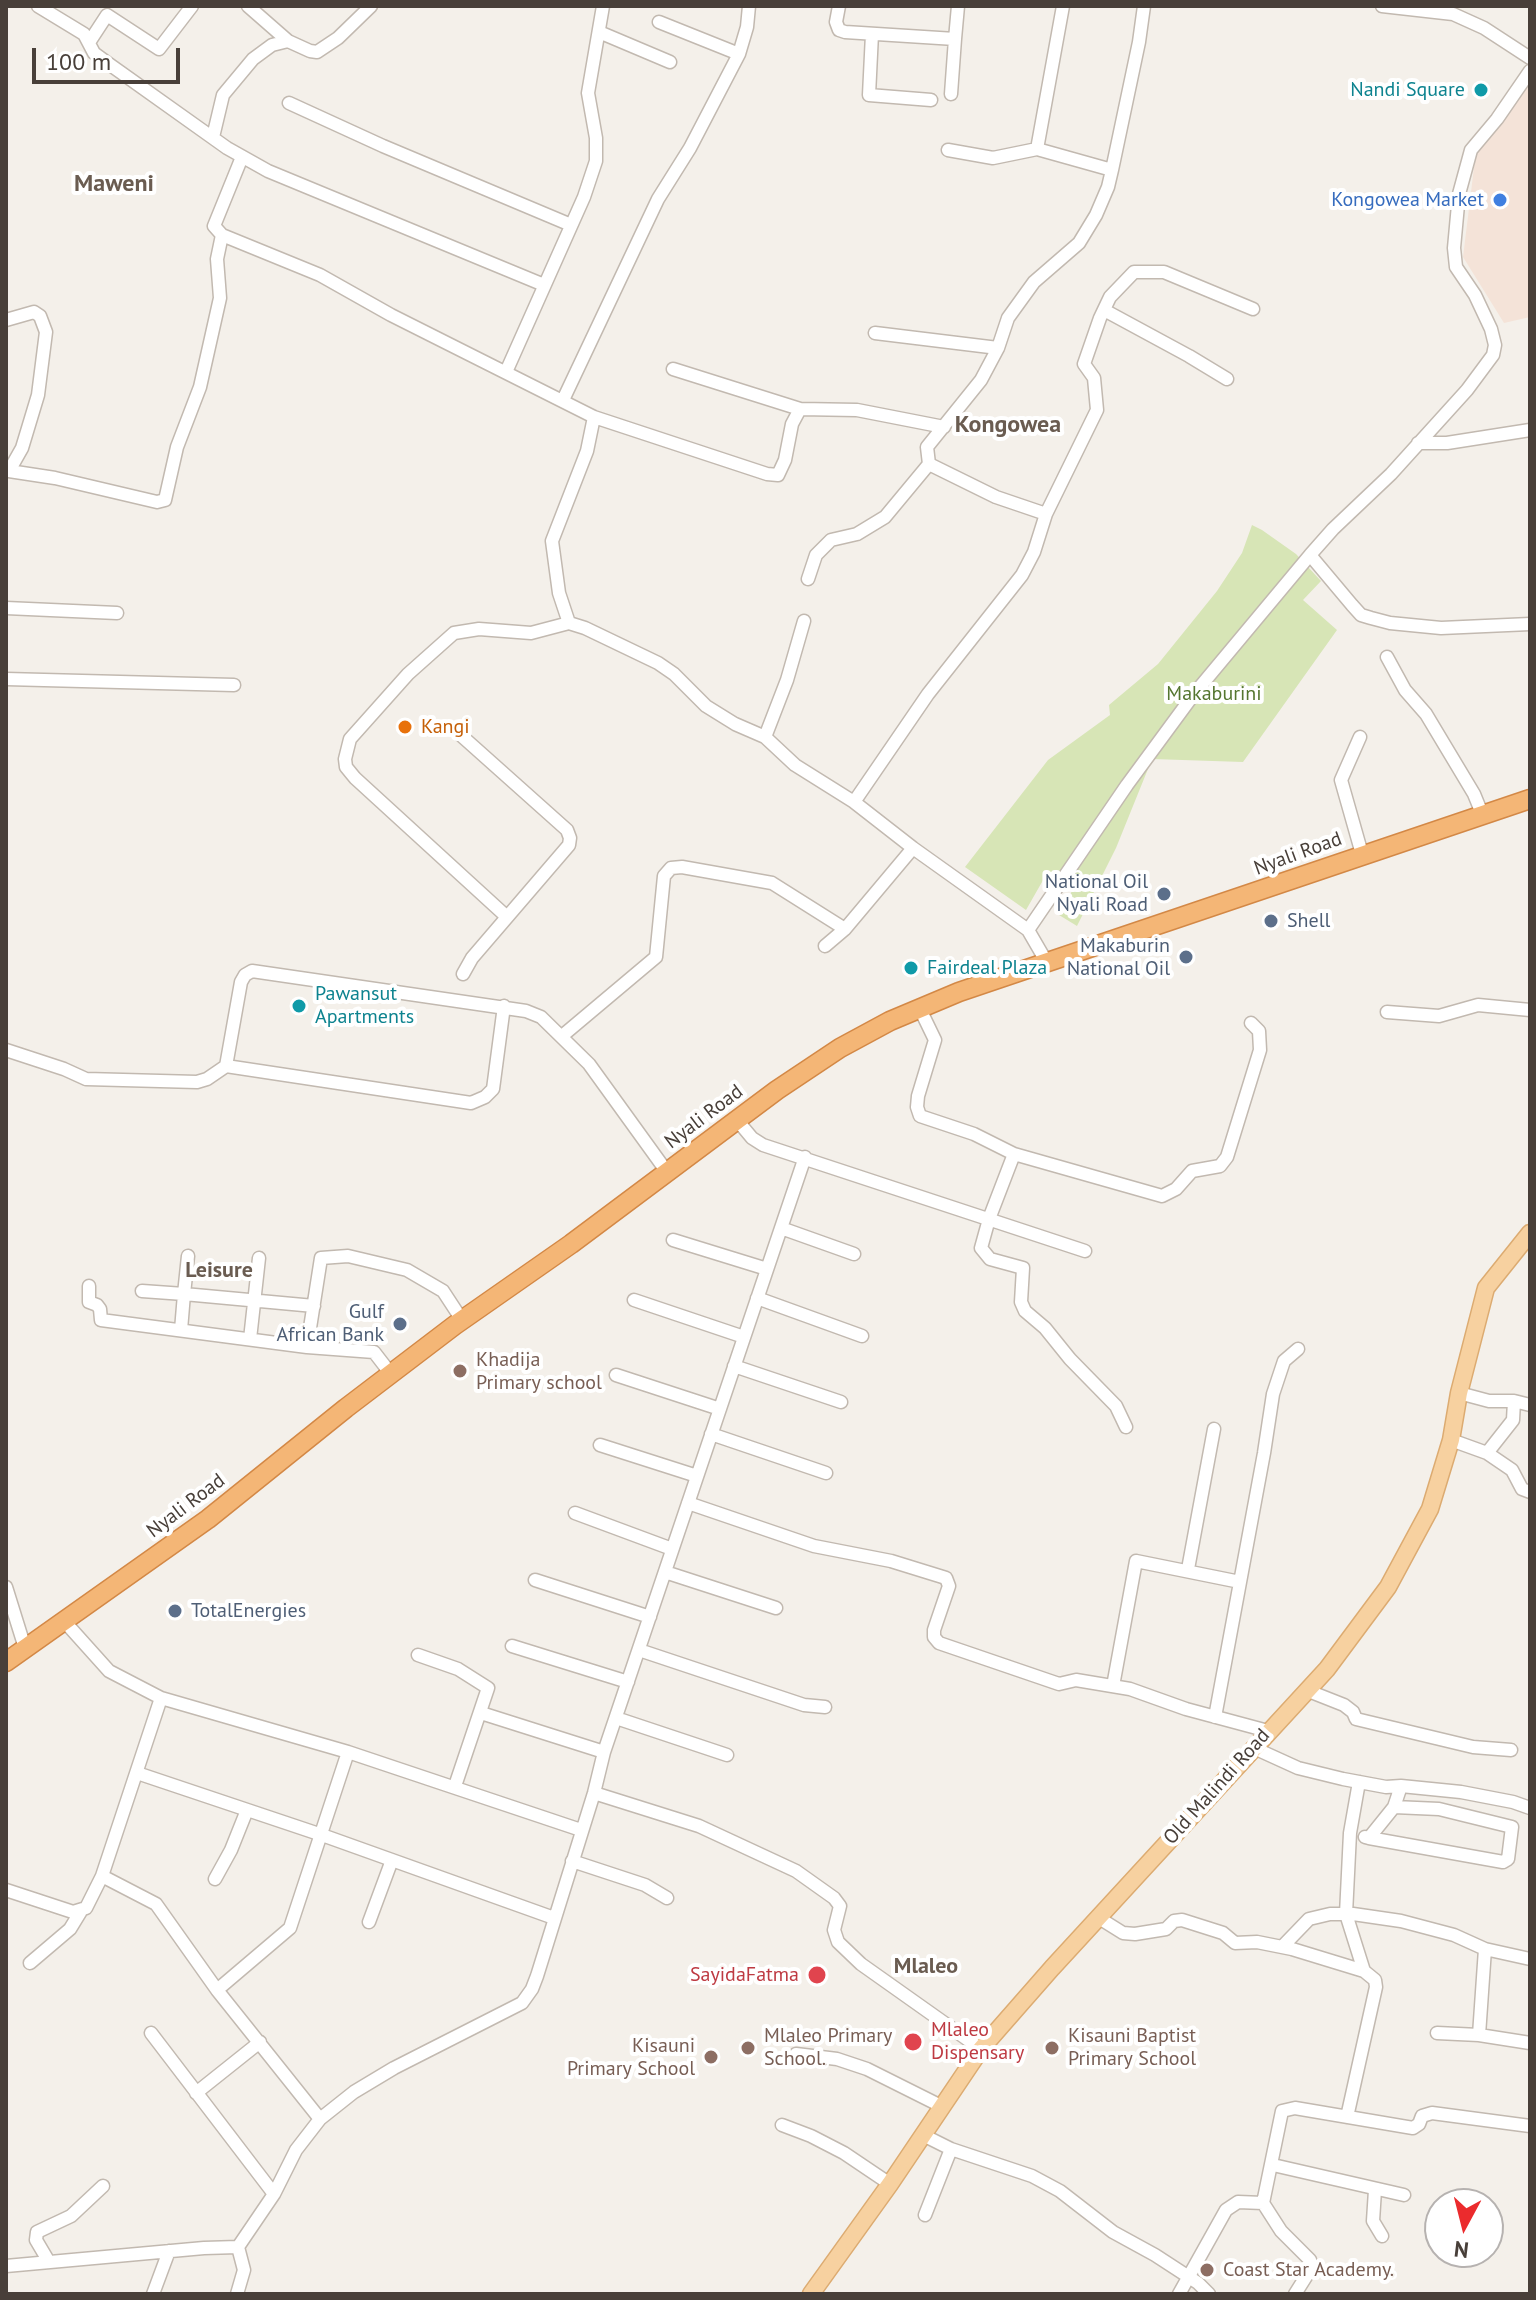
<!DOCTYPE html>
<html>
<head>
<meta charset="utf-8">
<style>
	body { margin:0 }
	#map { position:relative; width:1536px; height:2300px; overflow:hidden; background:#f4f0ea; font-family:"PT Sans",sans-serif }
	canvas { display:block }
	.frame { position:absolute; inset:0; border:8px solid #483f39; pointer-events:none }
	.north { position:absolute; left:1424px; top:2188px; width:80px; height:80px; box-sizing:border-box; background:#fff; border:2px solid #b6b2b0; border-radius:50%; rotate:187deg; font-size:22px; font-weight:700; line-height:32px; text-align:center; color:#483f39 }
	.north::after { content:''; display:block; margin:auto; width:28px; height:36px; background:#eb2b2d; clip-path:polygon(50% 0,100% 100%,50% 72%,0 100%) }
	.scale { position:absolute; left:32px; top:48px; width:148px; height:36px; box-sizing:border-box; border:4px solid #483f39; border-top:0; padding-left:10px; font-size:24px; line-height:28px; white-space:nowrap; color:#483f39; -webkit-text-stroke:6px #fff; paint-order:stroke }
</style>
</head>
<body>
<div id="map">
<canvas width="1536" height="2300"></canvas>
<div class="frame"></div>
<div class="north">N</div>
<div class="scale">100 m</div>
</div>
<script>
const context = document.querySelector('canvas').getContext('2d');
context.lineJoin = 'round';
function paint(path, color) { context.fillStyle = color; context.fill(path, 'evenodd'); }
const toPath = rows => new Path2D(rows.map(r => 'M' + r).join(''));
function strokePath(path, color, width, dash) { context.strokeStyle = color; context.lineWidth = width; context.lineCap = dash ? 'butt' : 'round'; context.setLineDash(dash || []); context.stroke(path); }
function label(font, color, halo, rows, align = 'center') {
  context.font = font + ' "PT Sans",sans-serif'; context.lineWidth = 8; context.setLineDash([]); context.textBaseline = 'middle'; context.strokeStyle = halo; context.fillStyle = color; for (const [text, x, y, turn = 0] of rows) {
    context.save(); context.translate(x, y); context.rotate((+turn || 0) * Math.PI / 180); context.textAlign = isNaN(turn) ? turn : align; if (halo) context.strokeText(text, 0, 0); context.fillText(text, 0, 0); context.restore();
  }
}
paint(toPath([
	[1530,74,1530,317,1504,323,1463,257,1477,143]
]), '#f4e3d8');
paint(toPath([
	[1252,525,1262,530,1296,554,1321,581,1303,600,1337,630,1243,762,1152,759,1116,848,1077,926,1059,915,1072,891,1046,875,1026,910,965,867,1048,760,1110,715,1109,705,1158,664,1217,591,1242,553]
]), '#d7e5b6');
const minor = toPath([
	[38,6,84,34,94,53,109,64,227,148,268,171,544,285],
	[248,6,288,41],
	[839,6,836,22,839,30,845,32,955,39,958,6],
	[1063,6,1037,149,1112,170],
	[1382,6,1453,14,1484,28,1530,58],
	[659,22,739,54],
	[599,32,670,62],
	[872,34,869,95,931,100],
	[90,41,107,15,159,49,192,6],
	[951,94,955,39],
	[289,103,383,146,571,225],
	[213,137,223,95,253,59,272,45,288,41,310,51,317,52,338,38,371,6],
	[948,150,993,158,1037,149],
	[242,157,214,226,222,235,320,275,391,315,594,417,767,474,778,475,785,460,792,424,800,409,857,410,944,427],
	[1104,310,1189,356,1227,379],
	[6,320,34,312,40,316,46,332,38,395,22,448,9,471,6,471],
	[875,333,998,348],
	[673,369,800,409],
	[506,372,584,197,596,161,596,138,588,93,603,6],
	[563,400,658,199,690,148,739,54,747,27,749,6],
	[1418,443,1447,443,1530,430],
	[9,471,55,478,157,502,165,500,177,447,200,387,220,298,217,259,222,235],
	[1046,514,996,497,929,464,927,447,981,380,998,348,1008,318,1034,282,1079,243,1096,215,1108,187,1112,170,1139,42,1144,6],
	[1310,555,1352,605,1361,615,1371,618,1390,623,1441,628,1530,624],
	[808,579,816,555,831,540,857,534,885,517,929,464],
	[6,608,117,613],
	[569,623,559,593,552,541,587,451,594,417],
	[1387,657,1405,690,1426,714,1474,794,1483,816],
	[6,679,234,685],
	[455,730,567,830,570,838,569,845,472,958,463,974],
	[765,737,787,680,804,621],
	[1360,737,1341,780,1362,854],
	[507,917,355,778,346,767,345,759,350,739,408,674,454,633,479,629,531,633,569,623,585,628,658,663,674,674,706,706,735,724,765,737,795,765,854,802],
	[1028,930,1127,785,1194,694,1310,555,1333,529,1391,474,1467,390,1493,355,1495,345,1491,329,1475,295,1456,267,1454,248,1459,194,1471,150,1497,119,1530,71],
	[825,946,845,929,913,848],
	[1046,961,1028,930,913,848,854,802,928,694,1022,575,1034,552,1046,514,1097,410,1094,378,1084,364,1100,318,1110,297,1134,272,1164,272,1253,309],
	[920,1009,935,1040,918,1096,917,1107,920,1116,974,1134,1014,1154,1162,1196,1176,1189,1192,1171,1220,1166,1227,1157,1260,1050,1259,1031,1251,1023],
	[1387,1012,1439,1016,1478,1005,1530,1010],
	[562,1036,656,957,664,876,671,868,682,867,772,883,845,929],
	[6,1050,64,1069,86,1079,197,1082,207,1079,226,1066,471,1103,485,1097,493,1089,504,1006],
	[226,1066,241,982,245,975,252,971,526,1011,541,1017,589,1064,667,1172],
	[737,1120,752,1138,763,1145,1085,1251],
	[1014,1154,989,1219,981,1248,990,1259,1023,1268,1021,1302,1025,1311,1045,1328,1070,1359,1116,1406,1126,1427],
	[781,1228,854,1254],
	[673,1240,767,1269],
	[188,1256,184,1294,314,1306],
	[89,1286,89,1302,97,1305,100,1309,101,1320,307,1347],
	[142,1291,184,1294,181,1330],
	[757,1298,862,1336],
	[634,1300,744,1337],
	[250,1339,259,1258],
	[734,1366,841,1402],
	[391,1374,374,1352,307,1347,321,1258,348,1256,407,1270,443,1291,462,1320],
	[616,1375,720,1409],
	[1459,1393,1489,1401,1514,1401,1530,1405],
	[711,1434,826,1473],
	[1451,1440,1487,1453,1512,1470,1522,1489,1530,1492],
	[600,1445,697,1476],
	[1487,1453,1513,1420,1514,1401],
	[688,1503,814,1546,891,1561,946,1578,949,1586,934,1630,934,1637,939,1643,1059,1684,1076,1680,1130,1689,1186,1709,1268,1731],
	[575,1513,672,1549],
	[1188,1569,1214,1429],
	[665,1572,776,1608],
	[535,1580,650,1617],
	[6,1587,25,1648],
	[65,1622,109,1671,161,1698,348,1752,581,1830],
	[512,1646,628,1682],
	[639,1650,804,1705,825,1707],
	[418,1655,458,1669,488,1688,455,1786],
	[1113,1686,1136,1561,1240,1582],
	[1306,1690,1344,1705,1353,1712,1356,1719,1473,1747,1511,1750],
	[481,1713,604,1752],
	[1215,1717,1264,1453,1273,1394,1284,1361,1298,1349],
	[616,1718,727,1755],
	[1254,1748,1298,1768,1343,1779,1386,1787,1401,1786,1461,1792,1513,1802,1530,1808],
	[137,1773,322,1835,554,1918],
	[594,1793,699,1826,796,1871,834,1898,840,1906,834,1930,838,1942,861,1964,981,2049],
	[1365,1837,1369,1838,1394,1807,1401,1786],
	[1369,1838,1503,1862,1508,1859,1512,1827,1439,1809,1394,1807],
	[572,1861,645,1885,667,1898],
	[102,1876,156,1904,217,1990,320,2119,354,2092,394,2068,522,2003,532,1989,537,1976,594,1793,604,1752,805,1157],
	[215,1879,231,1850,247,1810],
	[6,1890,73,1912,86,1908,102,1876,161,1698],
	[1099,1918,1123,1933,1135,1934,1166,1929,1174,1921,1182,1920,1223,1933,1235,1943,1257,1942,1292,1949,1364,1971],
	[369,1922,392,1860],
	[1282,1947,1309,1919,1330,1914,1353,1914,1401,1921,1454,1935,1485,1949,1530,1959],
	[30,1963,70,1929,81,1911],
	[217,1990,290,1928,348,1752],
	[151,2033,274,2194],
	[1437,2033,1479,2035,1530,2043],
	[1479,2035,1485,1949],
	[796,2054,837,2059,867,2069,941,2106],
	[196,2093,260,2042],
	[1347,2117,1376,1987,1375,1980,1364,1971,1346,1914,1350,1833,1359,1782],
	[782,2125,811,2136,844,2153,890,2184],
	[923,2135,951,2149,1032,2176,1060,2191,1113,2232,1155,2255,1198,2283,1209,2294],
	[1273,2165,1404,2195],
	[1375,2190,1373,2221,1382,2236],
	[925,2215,951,2149],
	[49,2262,36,2240,37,2232,71,2216,103,2186],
	[6,2266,204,2248,238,2247],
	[153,2294,169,2251],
	[237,2294,244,2270,238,2247,274,2194,296,2150,320,2119],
	[1179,2294,1226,2210,1238,2202,1263,2203],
	[1295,2294,1312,2267,1310,2260,1281,2231,1263,2203,1282,2111,1295,2108,1413,2128,1419,2124,1422,2116,1432,2113,1530,2126]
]);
const major = toPath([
	[811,2294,890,2184,981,2049,1052,1968,1327,1669,1388,1587,1430,1509,1451,1440,1459,1393,1486,1288,1530,1233]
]);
const highway = toPath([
	[6,1662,208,1519,346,1408,455,1325,571,1244,777,1090,840,1048,890,1021,959,992,1530,799]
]);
strokePath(minor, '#c2b9b0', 15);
strokePath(major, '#dcab71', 19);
strokePath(highway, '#d38846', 21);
strokePath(minor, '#fff', 12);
strokePath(major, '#f7d1a0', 16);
strokePath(highway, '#f4b676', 18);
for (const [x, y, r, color] of [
	[1481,90,8,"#0f9aa8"],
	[1500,200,8,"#3f7fe0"],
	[405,727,8,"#e8710a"],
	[1164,894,8,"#5c6f8a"],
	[1271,921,8,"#5c6f8a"],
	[1186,957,8,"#5c6f8a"],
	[911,968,8,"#0f9aa8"],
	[299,1006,8,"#0f9aa8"],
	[400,1324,8,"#5c6f8a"],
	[460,1371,8,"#8d6e63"],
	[175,1611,8,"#5c6f8a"],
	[817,1975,10,"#e0444e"],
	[913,2042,10,"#e0444e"],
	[748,2048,8,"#8d6e63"],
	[1052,2048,8,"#8d6e63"],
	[711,2057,8,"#8d6e63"],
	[1207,2270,8,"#8d6e63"]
]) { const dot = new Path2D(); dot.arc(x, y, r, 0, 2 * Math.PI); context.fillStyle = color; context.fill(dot); strokePath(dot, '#fff', 3); }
label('20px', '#0d838f', '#fff', [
	["Nandi Square",1465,90,"right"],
	["Fairdeal Plaza",927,968],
	["Pawansut",315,994],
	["Apartments",315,1017]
], 'left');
label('20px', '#366cbe', '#fff', [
	["Kongowea Market",1484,200]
], 'right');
label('20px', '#557630', '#fff', [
	["Makaburini",1214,694]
]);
label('20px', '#c56008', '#fff', [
	["Kangi",421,727]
], 'left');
label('20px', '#483f39', '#fff', [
	["Nyali Road",1298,854,-20],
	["Nyali Road",704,1117,-37],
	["Nyali Road",186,1506,-37],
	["Old Malindi Road",1217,1787,-48]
]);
label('20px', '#4e5e75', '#fff', [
	["National Oil",1148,882],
	["Nyali Road",1148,905],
	["Shell",1287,921,"left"],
	["Makaburin",1170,946],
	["National Oil",1170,969],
	["Gulf",384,1312],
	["African Bank",384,1335],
	["TotalEnergies",191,1611,"left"]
], 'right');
label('20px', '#785e54', '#fff', [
	["Khadija",476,1360],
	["Primary school",476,1383],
	["Mlaleo Primary",764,2036],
	["School.",764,2059],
	["Kisauni Baptist",1068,2036],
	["Primary School",1068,2059],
	["Kisauni",695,2046,"right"],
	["Primary School",695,2069,"right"],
	["Coast Star Academy.",1223,2270]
], 'left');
label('20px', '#be3a42', '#fff', [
	["SayidaFatma",799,1975],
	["Mlaleo",931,2030,"left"],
	["Dispensary",931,2053,"left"]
], 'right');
label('bold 22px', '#6a5c51', '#fff', [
	["Leisure",219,1271],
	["Mlaleo",926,1967]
]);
label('bold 24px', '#6a5c51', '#fff', [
	["Maweni",114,184],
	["Kongowea",1008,425]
]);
</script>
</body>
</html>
